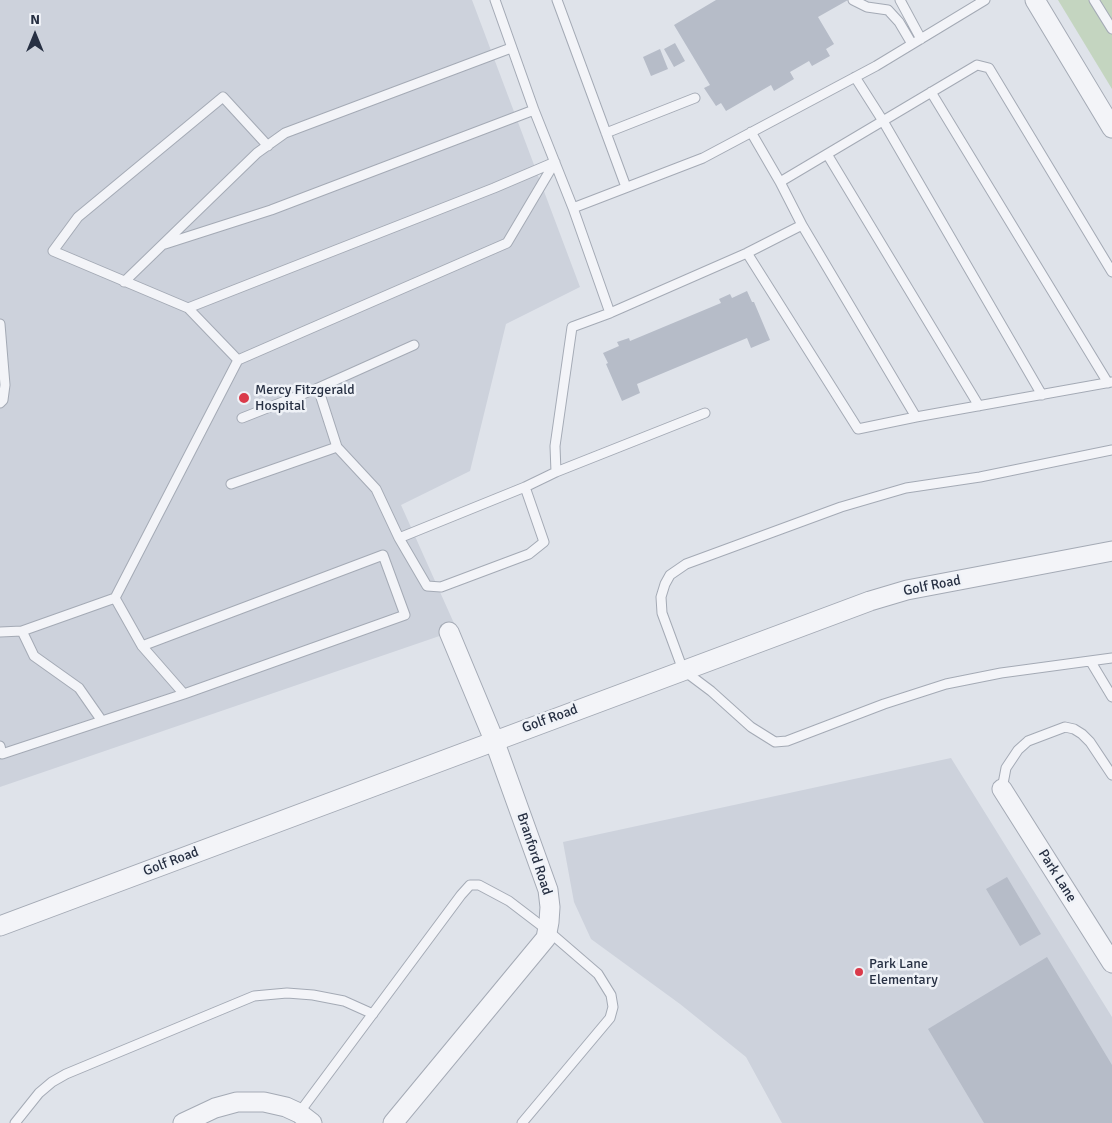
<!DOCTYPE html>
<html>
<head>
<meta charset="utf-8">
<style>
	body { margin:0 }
	#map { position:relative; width:1112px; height:1123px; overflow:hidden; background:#dfe3ea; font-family:Signika,sans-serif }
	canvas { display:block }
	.north { position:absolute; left:10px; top:10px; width:50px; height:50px; -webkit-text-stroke:4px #eff2f7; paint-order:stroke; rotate:0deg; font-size:14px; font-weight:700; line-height:20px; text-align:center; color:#273043 }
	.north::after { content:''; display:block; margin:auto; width:18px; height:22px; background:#273043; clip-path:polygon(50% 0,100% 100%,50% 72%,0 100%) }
</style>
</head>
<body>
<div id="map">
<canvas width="1112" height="1123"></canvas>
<div class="north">N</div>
</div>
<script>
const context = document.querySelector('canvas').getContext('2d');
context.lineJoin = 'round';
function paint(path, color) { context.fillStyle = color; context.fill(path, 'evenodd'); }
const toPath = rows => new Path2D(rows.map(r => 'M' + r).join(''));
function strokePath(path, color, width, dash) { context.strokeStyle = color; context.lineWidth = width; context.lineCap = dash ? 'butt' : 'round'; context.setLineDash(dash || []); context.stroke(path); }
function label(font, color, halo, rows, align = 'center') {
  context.font = font + ' Signika,sans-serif'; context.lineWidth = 5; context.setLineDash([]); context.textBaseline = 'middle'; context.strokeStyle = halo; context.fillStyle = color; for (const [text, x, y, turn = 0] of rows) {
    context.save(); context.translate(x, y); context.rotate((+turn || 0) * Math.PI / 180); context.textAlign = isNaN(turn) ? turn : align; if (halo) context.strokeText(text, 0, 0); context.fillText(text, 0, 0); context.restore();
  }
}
paint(toPath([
	[0,0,472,0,580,287,506,324,470,471,401,505,457,630,0,787],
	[951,758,1112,1017,1112,1123,782,1123,746,1057,680,1004,591,939,574,902,563,842]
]), '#cdd2dc');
paint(toPath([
	[1058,0,1112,0,1112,89]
]), '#c4d5c0');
paint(toPath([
	[716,0,848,0,818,17,834,44,826,49,830,56,812,66,809,61,790,72,794,79,774,91,771,85,726,111,721,103,716,106,704,88,710,85,674,25],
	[675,43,685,61,674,67,664,49],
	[660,49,668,69,651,76,643,57],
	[747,291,752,302,754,302,770,340,751,348,747,338,637,384,640,393,622,401,606,364,608,363,603,353,619,346,617,342,629,338,630,341,721,303,719,299,730,294,732,298],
	[1007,877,1041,934,1020,946,986,889],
	[1047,957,1112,1065,1112,1123,984,1123,928,1029]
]), '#b6bcc8');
const lane = toPath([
	[495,0,534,110,573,208,703,158,876,66,985,0],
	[557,0,626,187],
	[853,0,867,7,888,10,899,22,912,44],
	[900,0,921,39],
	[1094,0,1112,29],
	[855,77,883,121,1042,395],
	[931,92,1108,383],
	[751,132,780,182,977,65,989,68,1112,272],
	[606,133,695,98],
	[827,154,979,406],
	[780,182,802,225],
	[573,208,610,313,747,253,802,225,916,417,1112,382],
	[165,244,271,210,534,110],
	[747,253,858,429,916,417],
	[124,282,257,153,285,133,511,48],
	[188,308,494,188,555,162],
	[0,324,5,385,3,400,0,403],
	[414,345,318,388,337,447,376,489,399,538,525,487,556,472,555,446,572,327,610,313],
	[238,360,507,243,555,162],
	[242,418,318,388],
	[1112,450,980,477,906,488,841,507,686,564,670,575,665,584,661,597,662,613,683,670,711,691,751,727,775,742,787,741,884,704,946,684,1001,673,1112,658],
	[556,472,705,413],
	[231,484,337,447],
	[399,538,427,586,441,587,529,554,544,542,525,487],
	[0,632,22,631,115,598,238,360,188,308,53,251,78,217,223,97,268,146],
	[142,646,383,555,405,615,184,694],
	[1091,662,1112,697],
	[102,721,184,694,142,646,115,598],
	[0,746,2,754,102,721,79,688,34,656,22,631],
	[1002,789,1006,768,1018,750,1028,741,1065,727,1074,729,1082,734,1090,742,1112,775],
	[299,1113,461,895,470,885,479,885,509,901,547,930,598,974,611,995,613,1007,610,1018,522,1123],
	[15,1123,39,1093,52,1082,66,1074,254,996,287,993,313,995,344,1001,373,1014]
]);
const street = toPath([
	[1035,0,1112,128],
	[1002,789,1112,963],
	[0,926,870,601,907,590,1112,551],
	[183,1123,215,1108,237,1102,264,1102,286,1107,299,1113,312,1123],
	[393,1123,546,938,549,922,550,907,548,890,494,740,449,632]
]);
strokePath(lane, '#a4aab5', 11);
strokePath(street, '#a4aab5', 21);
strokePath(lane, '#f3f4f8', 9);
strokePath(street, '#f3f4f8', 19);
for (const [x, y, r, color] of [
	[244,398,6,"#da3a4a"],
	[859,972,5,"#da3a4a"]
]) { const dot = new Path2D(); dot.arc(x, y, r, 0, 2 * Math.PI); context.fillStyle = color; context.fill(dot); strokePath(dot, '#eff2f7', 2); }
label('14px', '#273043', '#eff2f7', [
	["Mercy Fitzgerald",255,390],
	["Hospital",255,406],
	["Park Lane",869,964],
	["Elementary",869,980]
], 'left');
label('14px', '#273043', '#eff2f7', [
	["Golf Road",932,586,-11],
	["Golf Road",550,719,-20],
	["Branford Road",534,854,72],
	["Golf Road",171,862,-21],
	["Park Lane",1057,876,58]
]);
</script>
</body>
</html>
